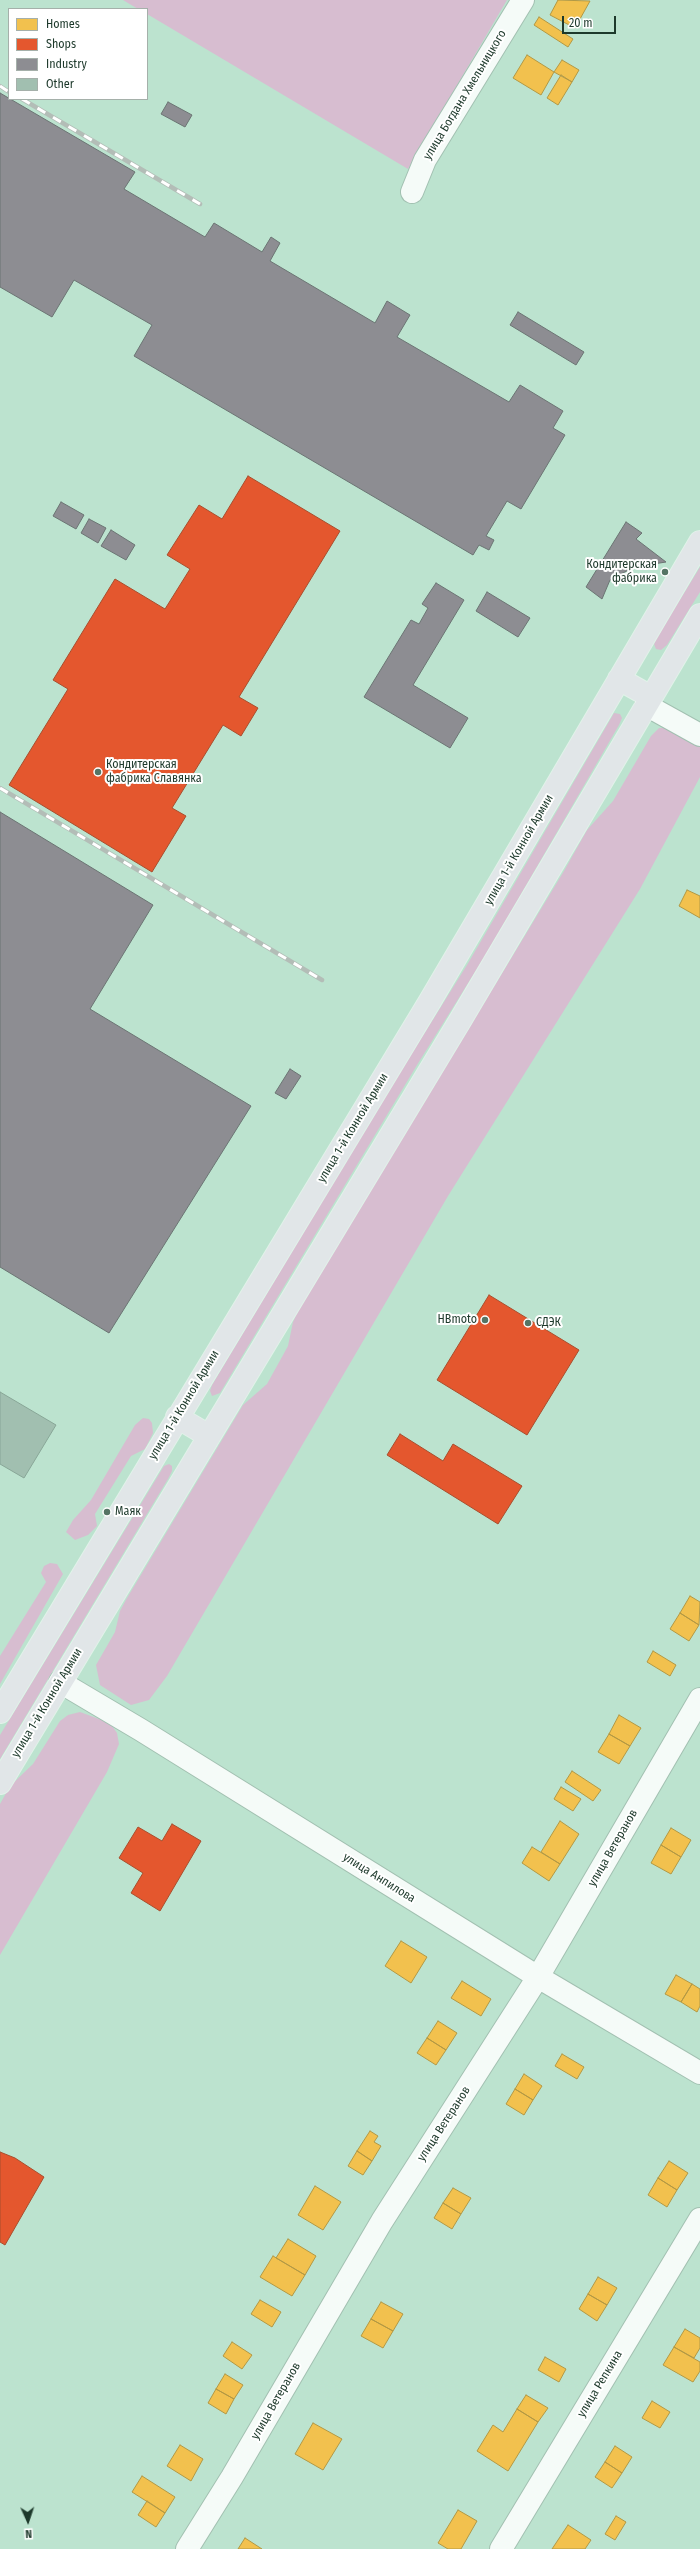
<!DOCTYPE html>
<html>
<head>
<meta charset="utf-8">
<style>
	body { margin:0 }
	#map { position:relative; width:700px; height:2549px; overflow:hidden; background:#bce3cf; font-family:"Fira Sans Condensed",sans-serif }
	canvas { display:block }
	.legend { position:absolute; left:8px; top:8px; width:140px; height:92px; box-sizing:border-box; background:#fff; border:1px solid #a5b0aa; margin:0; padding:5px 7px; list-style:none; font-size:12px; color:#1d392b }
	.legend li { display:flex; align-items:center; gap:8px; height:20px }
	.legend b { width:20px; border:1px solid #a5b0aa }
	.north { position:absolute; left:8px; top:2501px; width:40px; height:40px; -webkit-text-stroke:3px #fff; paint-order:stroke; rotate:177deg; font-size:11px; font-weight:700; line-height:16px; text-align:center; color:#1d392b }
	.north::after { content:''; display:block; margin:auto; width:14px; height:18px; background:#1d392b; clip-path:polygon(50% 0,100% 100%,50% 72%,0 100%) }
	.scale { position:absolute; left:562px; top:16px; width:54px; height:18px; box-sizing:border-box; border:2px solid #1d392b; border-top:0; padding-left:5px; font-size:12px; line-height:14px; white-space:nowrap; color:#1d392b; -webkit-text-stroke:3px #fff; paint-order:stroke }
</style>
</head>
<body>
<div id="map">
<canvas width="700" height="2549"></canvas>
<ul class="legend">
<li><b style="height:11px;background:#f2c14e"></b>Homes</li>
<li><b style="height:11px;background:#e4572e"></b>Shops</li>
<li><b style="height:11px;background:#8d8d92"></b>Industry</li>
<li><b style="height:11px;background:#a1bfb0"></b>Other</li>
</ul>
<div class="north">N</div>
<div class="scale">20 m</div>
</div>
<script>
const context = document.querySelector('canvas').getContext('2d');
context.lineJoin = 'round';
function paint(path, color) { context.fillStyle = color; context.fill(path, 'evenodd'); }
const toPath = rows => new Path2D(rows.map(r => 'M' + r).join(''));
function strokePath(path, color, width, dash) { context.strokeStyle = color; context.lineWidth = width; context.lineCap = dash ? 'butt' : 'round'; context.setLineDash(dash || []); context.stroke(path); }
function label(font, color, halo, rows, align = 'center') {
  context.font = font + ' "Fira Sans Condensed",sans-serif'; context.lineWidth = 4; context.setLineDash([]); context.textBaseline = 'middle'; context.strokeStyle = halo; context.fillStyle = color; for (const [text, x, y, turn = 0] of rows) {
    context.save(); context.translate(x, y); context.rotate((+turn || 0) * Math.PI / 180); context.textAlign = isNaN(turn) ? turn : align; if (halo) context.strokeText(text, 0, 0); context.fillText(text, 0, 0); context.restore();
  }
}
paint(toPath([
	[123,0,507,0,408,169,147,14,147,9,138,9],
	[700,567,700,592,667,645,661,650,656,649,654,644,657,637],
	[614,713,620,714,622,718,619,725,487,953,417,1065,220,1393,212,1396,210,1391,212,1385,382,1101,467,965],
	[659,728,669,728,698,742,700,747,700,777,640,889,448,1196,167,1676,149,1700,131,1705,100,1685,96,1665,115,1632,120,1611,127,1598,243,1405,267,1384,288,1346,293,1322,299,1308,564,871,587,830,613,801,651,736],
	[143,1418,149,1419,152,1423,153,1433,145,1449,131,1456,95,1514,97,1526,88,1535,75,1540,66,1532,73,1520,91,1500,135,1425],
	[169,1464,172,1466,172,1471,168,1479,0,1759,0,1735,164,1466],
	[50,1563,57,1564,63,1574,0,1684,0,1656,46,1582,41,1573,44,1566],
	[80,1712,110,1723,117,1733,119,1744,107,1772,0,1955,0,1804,10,1786,33,1764,60,1721,68,1715]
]), '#d7bdd0');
const homes = toPath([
	[558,0,590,1,575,28,550,15,558,0],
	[539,17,573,39,568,47,534,25,539,17],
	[527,55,554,72,541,95,513,78,527,55],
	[562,60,579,70,572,82,554,72,562,60],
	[561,75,572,82,558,105,547,98,561,75],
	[687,890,700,896,700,918,679,906,687,890],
	[690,1596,700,1602,699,1625,680,1613,690,1596],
	[680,1613,699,1625,689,1641,670,1629,680,1613],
	[653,1651,676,1665,670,1676,647,1662,653,1651],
	[619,1715,641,1728,630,1746,609,1734,619,1715],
	[609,1734,630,1746,619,1764,598,1752,609,1734],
	[572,1771,601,1790,593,1801,565,1782,572,1771],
	[561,1787,581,1799,573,1811,554,1799,561,1787],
	[560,1821,579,1834,560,1864,541,1852,560,1821],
	[671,1828,691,1840,681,1857,661,1845,671,1828],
	[661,1845,681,1857,671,1874,651,1863,661,1845],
	[532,1847,560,1864,549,1881,522,1863,532,1847],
	[401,1941,427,1957,411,1983,385,1966,401,1941],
	[676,1975,692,1984,681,2002,665,1994,676,1975],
	[462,1981,491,1999,481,2016,451,1998,462,1981],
	[692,1984,700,1989,700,2006,697,2012,681,2002,692,1984],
	[438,2021,457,2033,446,2050,427,2038,438,2021],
	[427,2038,446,2050,436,2065,417,2053,427,2038],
	[562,2054,584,2067,577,2079,555,2066,562,2054],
	[524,2074,542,2086,533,2100,515,2089,524,2074],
	[515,2089,533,2100,524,2115,506,2104,515,2089],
	[370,2131,378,2136,374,2142,381,2146,372,2161,357,2151,370,2131],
	[357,2151,372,2161,363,2175,348,2166,357,2151],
	[669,2161,688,2173,677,2190,658,2178,669,2161],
	[658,2178,677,2190,667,2207,648,2195,658,2178],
	[315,2186,341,2202,323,2230,298,2215,315,2186],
	[453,2188,471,2198,461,2214,443,2203,453,2188],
	[443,2203,461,2214,452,2229,434,2218,443,2203],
	[288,2239,316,2256,305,2275,276,2258,288,2239],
	[273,2256,305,2275,292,2296,260,2277,273,2256],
	[598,2277,617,2288,607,2305,588,2294,598,2277],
	[588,2294,607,2305,597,2321,579,2309,588,2294],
	[260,2300,281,2312,272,2327,251,2314,260,2300],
	[381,2302,403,2314,393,2331,371,2319,381,2302],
	[371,2319,393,2331,383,2348,361,2336,371,2319],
	[685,2329,700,2338,700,2348,694,2358,674,2347,685,2329],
	[232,2342,252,2355,242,2369,223,2356,232,2342],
	[674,2347,700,2362,700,2371,693,2382,663,2365,674,2347],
	[545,2357,566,2369,559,2382,538,2370,545,2357],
	[225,2374,243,2385,234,2399,216,2389,225,2374],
	[216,2389,234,2399,226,2414,208,2403,216,2389],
	[526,2395,548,2408,538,2422,517,2409,526,2395],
	[652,2401,670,2412,660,2428,642,2418,652,2401],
	[517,2409,538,2422,508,2471,477,2451,493,2425,503,2432,517,2409],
	[313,2423,342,2439,323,2470,295,2454,313,2423],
	[180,2445,203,2459,191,2481,167,2466,180,2445],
	[615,2446,632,2457,622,2473,605,2462,615,2446],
	[605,2462,622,2473,612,2488,595,2477,605,2462],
	[142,2476,175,2497,165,2513,132,2492,142,2476],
	[147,2501,165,2513,156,2527,138,2515,147,2501],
	[458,2510,477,2521,461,2549,448,2549,438,2543,458,2510],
	[616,2516,626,2522,615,2540,605,2534,616,2516],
	[568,2525,591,2540,585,2549,552,2549,568,2525],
	[245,2538,262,2549,238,2549,245,2538]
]);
paint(homes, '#f2c14e');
strokePath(homes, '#b29844', 1);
const shops = toPath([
	[248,476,340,531,239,697,258,708,241,736,223,725,172,808,186,816,152,872,9,785,68,689,53,680,115,579,165,609,190,569,167,555,199,505,222,519,248,476],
	[489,1295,579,1350,527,1435,437,1380,489,1295],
	[400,1434,443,1461,453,1444,522,1486,498,1524,387,1455,400,1434],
	[172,1824,201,1841,160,1911,131,1893,143,1873,119,1858,138,1827,162,1841,172,1824],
	[0,2152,15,2158,44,2177,5,2245,0,2242,0,2152]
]);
paint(shops, '#e4572e');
strokePath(shops, '#a84e2d', 1);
const industry = toPath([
	[0,93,135,172,124,189,205,237,214,223,262,252,271,237,280,243,270,261,375,323,387,301,410,315,397,337,509,402,520,385,563,411,553,428,565,435,521,509,507,501,486,536,494,540,489,550,479,545,473,555,134,356,152,325,74,280,52,317,0,287,0,93],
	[168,102,192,115,185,127,161,114,168,102],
	[518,312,584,352,576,365,510,325,518,312],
	[61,502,84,515,76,529,53,516,61,502],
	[89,519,106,528,98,543,81,533,89,519],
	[626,522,642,533,636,539,666,562,634,567,610,580,602,599,586,587,626,522],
	[111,530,135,545,126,560,101,546,111,530],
	[436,583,464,600,413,685,468,718,450,748,364,697,411,620,419,624,428,608,422,604,436,583],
	[487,592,530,618,518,637,476,611,487,592],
	[0,812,153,905,90,1009,251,1106,109,1333,0,1267,0,812],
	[290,1069,301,1076,286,1099,275,1093,290,1069]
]);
paint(industry, '#8d8d92');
strokePath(industry, '#6b7473', 1);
const building = toPath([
	[0,1392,56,1425,24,1478,0,1464,0,1392]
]);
paint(building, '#a1bfb0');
strokePath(building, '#88a697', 1);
const minor = toPath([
	[412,192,425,160,523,0],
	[646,705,700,735],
	[60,1682,141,1730,538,1977,700,2073],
	[187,2549,232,2477,382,2221,538,1977,700,1699],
	[501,2549,700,2219]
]);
const major = toPath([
	[619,679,651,697],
	[177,1417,209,1436],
	[0,1712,430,1001,700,542],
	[0,1783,461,1019,700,615]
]);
strokePath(minor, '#a2c0b1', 24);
strokePath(major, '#e1f2e9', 24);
strokePath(minor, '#f5fbf8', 22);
strokePath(major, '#e1e6e8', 22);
const rail = toPath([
	[0,86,9,92],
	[22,99,200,204],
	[0,788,322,980]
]);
strokePath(rail, '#b3bdb7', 4.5);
strokePath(rail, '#fff', 3, [9]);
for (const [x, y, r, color] of [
	[665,572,4,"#557464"],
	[98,772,4,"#557464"],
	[485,1320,4,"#557464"],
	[528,1323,4,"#557464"],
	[107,1512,4,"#557464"]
]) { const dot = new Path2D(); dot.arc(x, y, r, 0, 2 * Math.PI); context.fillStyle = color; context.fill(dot); strokePath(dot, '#fff', 1.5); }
label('12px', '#1d392b', '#fff', [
	["улица Богдана Хмельницкого",465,95,-59],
	["улица 1-й Конной Армии",519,850,-60],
	["улица 1-й Конной Армии",353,1128,-59],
	["улица 1-й Конной Армии",184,1405,-59],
	["улица 1-й Конной Армии",47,1703,-59],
	["улица Ветеранов",613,1848,-60],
	["улица Анпилова",379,1878,32],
	["улица Ветеранов",444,2124,-57],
	["улица Репкина",600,2384,-59],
	["улица Ветеранов",276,2401,-60]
]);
label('12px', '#1d392b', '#fff', [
	["Кондитерская",657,565,"right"],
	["фабрика",657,579,"right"],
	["Кондитерская",106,765],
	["фабрика Славянка",106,779],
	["HBmoto",477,1320,"right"],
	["СДЭК",536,1323],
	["Маяк",115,1512]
], 'left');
</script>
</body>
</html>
